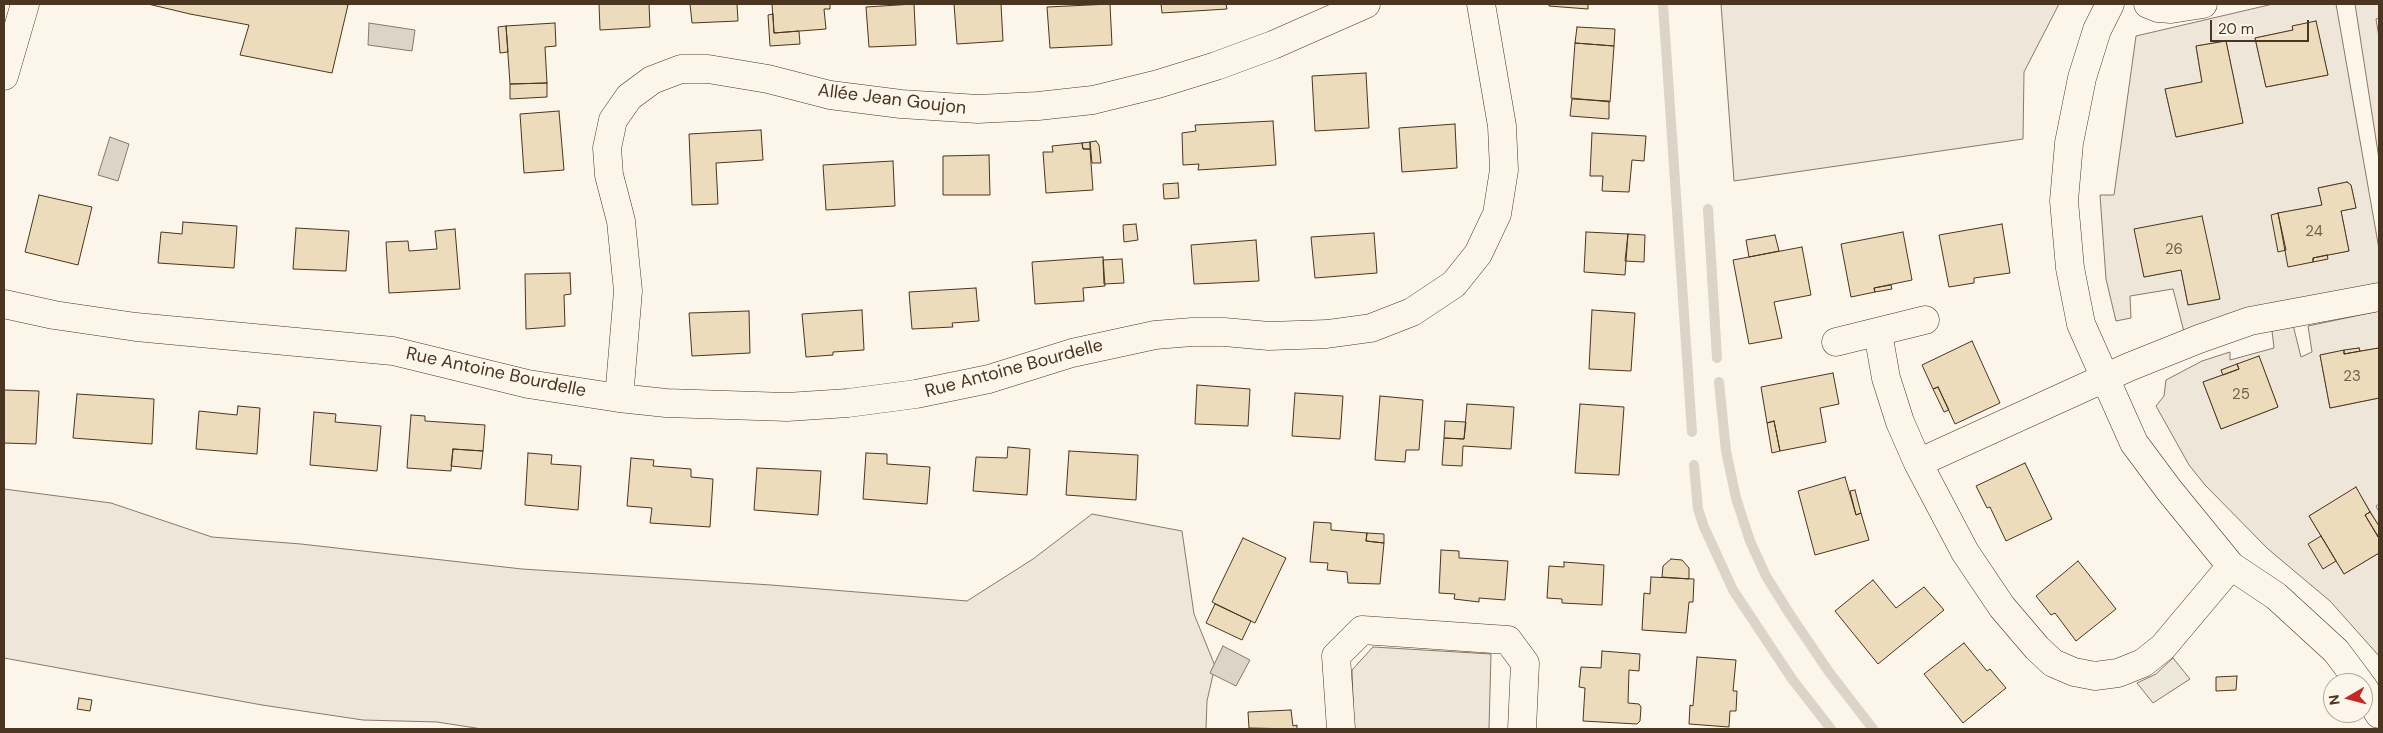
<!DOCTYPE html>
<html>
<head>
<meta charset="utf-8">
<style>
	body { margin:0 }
	#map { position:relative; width:2383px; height:733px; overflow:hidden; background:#fbf6e9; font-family:"DM Sans",sans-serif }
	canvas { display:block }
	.frame { position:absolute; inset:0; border:5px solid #4a3520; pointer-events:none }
	.north { position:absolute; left:2323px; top:673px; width:50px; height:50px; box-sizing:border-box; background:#fbf6e9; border:1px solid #b4a999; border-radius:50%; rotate:262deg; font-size:14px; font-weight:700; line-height:20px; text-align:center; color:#4a3520 }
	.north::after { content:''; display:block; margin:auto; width:18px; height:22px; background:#c62828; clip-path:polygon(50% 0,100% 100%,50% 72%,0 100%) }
	.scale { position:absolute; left:2210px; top:20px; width:99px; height:22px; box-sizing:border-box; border:2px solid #4a3520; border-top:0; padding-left:6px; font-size:15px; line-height:18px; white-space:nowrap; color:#4a3520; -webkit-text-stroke:4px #fbf6e9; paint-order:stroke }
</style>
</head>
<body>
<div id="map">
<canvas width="2383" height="733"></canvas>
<div class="frame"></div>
<div class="north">N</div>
<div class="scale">20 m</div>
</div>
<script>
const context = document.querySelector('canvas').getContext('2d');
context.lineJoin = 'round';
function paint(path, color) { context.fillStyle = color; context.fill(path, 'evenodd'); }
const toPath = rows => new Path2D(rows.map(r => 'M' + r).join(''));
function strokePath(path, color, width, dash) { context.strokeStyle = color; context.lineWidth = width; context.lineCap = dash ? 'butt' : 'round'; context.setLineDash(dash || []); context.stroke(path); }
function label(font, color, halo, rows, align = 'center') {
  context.font = font + ' "DM Sans",sans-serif'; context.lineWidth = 4; context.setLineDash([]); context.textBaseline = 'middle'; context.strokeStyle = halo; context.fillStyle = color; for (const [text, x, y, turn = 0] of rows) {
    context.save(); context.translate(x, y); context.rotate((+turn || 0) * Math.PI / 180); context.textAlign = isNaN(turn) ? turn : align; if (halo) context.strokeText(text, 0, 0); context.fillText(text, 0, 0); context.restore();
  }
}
const green = toPath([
	[1721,4,2059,4,2024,72,2023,139,1734,181,1721,4],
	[2273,4,2336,4,2379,249,2379,283,2259,308,2184,332,2173,289,2130,296,2131,318,2116,321,2106,279,2100,195,2114,195,2136,36,2273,4],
	[2316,22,2328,75,2266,87,2255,38,2293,30,2293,26,2316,22],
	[2226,41,2243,123,2176,137,2165,89,2202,82,2196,46,2226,41],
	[2347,182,2351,185,2356,208,2341,211,2349,251,2327,255,2327,259,2289,266,2279,213,2322,205,2318,188,2347,182],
	[2135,229,2220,299,2188,305,2181,270,2144,277,2135,229],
	[2355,4,2379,4,2379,18,2376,19,2379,37,2379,159,2355,4],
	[2379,311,2379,348,2360,351,2359,348,2320,355,2330,408,2379,398,2379,504,2376,506,2379,512,2379,526,2356,488,2309,516,2344,574,2379,553,2379,656,2330,601,2268,549,2205,485,2189,465,2156,406,2164,396,2166,380,2202,361,2230,352,2230,360,2274,348,2272,331,2293,325,2301,357,2312,352,2308,326,2379,311],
	[2259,357,2278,407,2221,429,2203,382,2223,375,2221,370,2259,357],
	[4,489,111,503,212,537,301,544,522,569,771,585,967,601,1033,559,1092,514,1182,531,1194,614,1215,666,1207,701,1206,729,482,729,437,722,363,720,262,705,4,658,4,489],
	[1373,647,1491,654,1489,729,1354,729,1352,670,1373,647]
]);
paint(green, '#ede6d9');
strokePath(green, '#887966', 1);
const parking = toPath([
	[2173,658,2190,679,2153,703,2137,683,2156,674,2173,658]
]);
paint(parking, '#ede7d9');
strokePath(parking, '#887966', 1);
const water = toPath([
	[369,23,415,30,412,51,368,45,369,23],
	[110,137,129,144,118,181,98,175,110,137],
	[1223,646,1250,660,1236,686,1210,673,1223,646]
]);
paint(water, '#dcd4c6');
strokePath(water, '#887966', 1);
strokePath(toPath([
	[1663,4,1692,432],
	[1708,209,1717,358],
	[1719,382,1726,451,1736,498,1750,541,1766,576,1789,613,1829,672,1873,729],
	[1694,465,1698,509,1704,527,1733,590,1792,679,1831,729]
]), '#dcd4c6', 10);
const building = toPath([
	[148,4,344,4,348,5,332,73,240,55,249,25,190,14,148,4],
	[599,4,649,4,650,27,600,30,599,4],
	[690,4,737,4,738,21,692,23,690,4],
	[772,4,830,4,830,9,824,9,826,29,774,33,772,4],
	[914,4,916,45,869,47,866,7,914,4],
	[954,4,1001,4,1003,41,957,44,954,4],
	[1110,4,1112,45,1050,48,1047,7,1110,4],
	[1161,4,1226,4,1227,9,1162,13,1161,4],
	[1549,4,1588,4,1588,9,1549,6,1549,4],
	[773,14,774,33,799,31,800,44,770,46,768,15,773,14],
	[2316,21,2328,75,2266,87,2255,38,2293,30,2292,26,2316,21],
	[555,23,556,46,545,47,547,83,510,84,506,26,555,23],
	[506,26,508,52,500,53,498,27,506,26],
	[1577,27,1615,29,1614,46,1575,43,1577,27],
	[2226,41,2243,123,2176,137,2165,89,2202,82,2196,46,2226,41],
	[1575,43,1614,46,1610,102,1571,98,1575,43],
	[1366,73,1369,128,1315,131,1312,76,1366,73],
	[547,83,547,97,510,99,510,84,547,83],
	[1572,99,1609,101,1609,119,1570,116,1572,99],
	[559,111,564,170,524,173,520,114,559,111],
	[1273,121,1276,165,1198,170,1199,164,1183,165,1182,133,1196,131,1195,125,1273,121],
	[1455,124,1457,168,1402,172,1399,128,1455,124],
	[761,130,763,160,716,163,718,204,692,205,689,134,761,130],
	[1592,133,1646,136,1644,161,1632,160,1629,192,1602,191,1603,176,1590,176,1592,133],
	[1096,141,1099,145,1101,163,1092,163,1090,142,1096,141],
	[1090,142,1090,149,1083,149,1082,143,1090,142],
	[1082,143,1083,149,1090,149,1093,190,1046,193,1043,152,1053,152,1052,146,1082,143],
	[989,155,990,195,943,195,943,156,989,155],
	[893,161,895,206,826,210,823,165,893,161],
	[2347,182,2351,185,2356,208,2341,211,2349,251,2313,258,2313,262,2288,267,2278,213,2322,205,2318,188,2347,182],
	[1178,183,1179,198,1164,199,1163,184,1178,183],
	[39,195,92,207,78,265,25,252,39,195],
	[2278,213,2286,250,2278,252,2271,215,2278,213],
	[2202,216,2220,299,2188,305,2181,270,2144,277,2134,229,2202,216],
	[183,222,237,226,234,268,158,263,161,232,182,234,183,222],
	[1136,224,1138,240,1124,242,1123,225,1136,224],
	[2002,224,2010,273,1974,278,1974,283,1949,287,1939,235,2002,224],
	[296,228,349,231,346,271,293,269,296,228],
	[455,229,460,289,389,293,386,242,408,241,409,251,437,249,435,231,455,229],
	[1586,232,1628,234,1625,275,1584,272,1586,232],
	[1903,232,1912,280,1874,288,1875,292,1851,297,1841,244,1903,232],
	[1374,233,1377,273,1315,278,1311,237,1374,233],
	[1628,234,1645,235,1644,262,1625,261,1628,234],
	[1775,235,1779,251,1749,257,1746,240,1775,235],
	[1256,240,1259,281,1194,284,1191,245,1256,240],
	[1802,247,1811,295,1774,302,1782,338,1749,344,1733,260,1802,247],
	[2327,255,2328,259,2313,262,2313,258,2327,255],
	[1103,257,1105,286,1083,288,1084,301,1035,304,1032,262,1103,257],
	[1122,259,1124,283,1104,284,1103,260,1122,259],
	[570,273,571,294,564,295,565,326,526,329,525,274,570,273],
	[1891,285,1892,289,1875,292,1874,288,1891,285],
	[976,288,979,321,952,323,953,327,912,329,909,292,976,288],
	[862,310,864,350,833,352,833,355,806,357,802,314,862,310],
	[1592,310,1635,313,1631,371,1589,369,1592,310],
	[749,311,750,353,692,356,689,313,749,311],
	[1972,341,2000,403,1955,424,1938,387,1933,389,1922,365,1972,341],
	[2359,348,2360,351,2344,354,2344,350,2359,348],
	[2379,348,2379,398,2330,408,2320,355,2344,350,2344,354,2379,348],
	[2259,356,2278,407,2221,429,2203,382,2239,369,2237,364,2259,356],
	[2237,364,2239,369,2223,375,2221,370,2237,364],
	[1833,373,1839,404,1820,408,1826,442,1780,451,1774,421,1767,423,1761,387,1833,373],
	[1197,385,1250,389,1248,426,1195,424,1197,385],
	[1938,387,1949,410,1944,412,1933,389,1938,387],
	[4,390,39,391,36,444,4,443,4,390],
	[1295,393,1343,396,1340,439,1292,436,1295,393],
	[77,394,154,399,152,444,73,438,77,394],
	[1380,396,1423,400,1419,450,1406,450,1405,462,1375,460,1380,396],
	[1467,404,1514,407,1511,449,1463,446,1462,466,1442,465,1444,438,1464,439,1467,404],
	[1580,404,1624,407,1619,475,1575,473,1580,404],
	[238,406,260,408,257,454,196,449,199,411,237,415,238,406],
	[314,412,336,414,335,422,381,426,377,471,310,465,314,412],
	[411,415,425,416,425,421,485,425,483,451,453,449,451,471,407,468,411,415],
	[1445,421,1466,422,1464,439,1444,438,1445,421],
	[1774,421,1780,451,1772,453,1767,423,1774,421],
	[1008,447,1030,449,1027,495,973,491,976,457,1007,458,1008,447],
	[453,449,483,451,481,469,451,466,453,449],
	[1069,451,1138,455,1136,500,1066,495,1069,451],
	[528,453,552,455,551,464,581,466,578,510,525,505,528,453],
	[866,453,887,454,887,464,930,467,927,504,863,499,866,453],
	[631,458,654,460,653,466,691,469,691,477,713,479,710,527,650,523,652,508,627,506,631,458],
	[2025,463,2052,519,2006,541,1990,507,1987,508,1976,486,2025,463],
	[757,468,821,471,818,515,754,510,757,468],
	[1845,477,1856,515,1861,513,1869,540,1815,555,1798,491,1845,477],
	[2356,487,2370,512,2365,515,2379,538,2379,553,2344,574,2309,516,2356,487],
	[1855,490,1861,513,1856,515,1850,491,1855,490],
	[2370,512,2379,526,2378,537,2365,515,2370,512],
	[1314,522,1331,523,1331,530,1367,533,1366,541,1384,543,1380,584,1348,583,1347,572,1327,570,1328,563,1310,562,1314,522],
	[1367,533,1384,534,1384,543,1366,541,1367,533],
	[2321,536,2336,561,2323,569,2308,544,2321,536],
	[1243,538,1286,558,1255,623,1212,602,1243,538],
	[1441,550,1459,551,1459,558,1508,561,1505,600,1479,598,1479,602,1454,599,1455,594,1439,593,1441,550],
	[1671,559,1682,560,1689,568,1689,579,1662,577,1663,566,1671,559],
	[2078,561,2116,609,2076,641,2055,613,2051,615,2036,596,2078,561],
	[1564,562,1604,565,1602,605,1562,603,1562,599,1547,598,1549,566,1564,567,1564,562],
	[1651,577,1694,579,1693,602,1689,602,1686,633,1642,630,1644,593,1650,594,1651,577],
	[1873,580,1896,608,1924,587,1944,610,1878,664,1835,611,1873,580],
	[1215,604,1251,621,1242,640,1206,623,1215,604],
	[1964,643,1987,671,1990,669,2006,688,1963,723,1924,674,1964,643],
	[1602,651,1640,654,1639,671,1629,670,1628,703,1639,704,1641,707,1640,721,1637,724,1583,721,1585,688,1579,687,1581,667,1601,668,1602,651],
	[1697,657,1736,660,1733,691,1737,691,1736,711,1730,711,1729,727,1689,724,1690,705,1693,706,1697,657],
	[2237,676,2236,690,2216,691,2216,677,2237,676],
	[79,698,92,700,90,711,77,709,79,698],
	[1291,710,1293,726,1297,725,1297,729,1249,728,1248,712,1291,710]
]);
paint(building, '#ecdcbc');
strokePath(building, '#4a3520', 1);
const minor = toPath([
	[2110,4,2097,30,2082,78,2069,143,2064,201,2070,268,2081,324,2134,443,2169,490,2231,566,2276,596,2336,651,2360,683],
	[2148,4,2158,8,2171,9,2203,4],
	[4,76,25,4],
	[4,304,54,315,136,327,393,351,528,384,619,398,666,403,787,407,848,403,916,394,989,379,1072,353,1155,335,1192,332,1224,332,1269,336,1327,334,1371,328,1412,312,1454,284,1478,254,1497,214,1504,170,1502,126,1481,4],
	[1878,333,1886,378,1900,422,1918,463],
	[1836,342,1925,320],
	[619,398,628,291,621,221,609,175,607,148,613,120,629,97,652,80,681,69,708,69,768,79,830,95,901,104,978,109,1038,106,1093,100,1158,84,1216,66,1273,45,1366,4],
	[2231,566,2163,647,2143,663,2118,673,2095,676,2074,672,2053,663,2037,648,2002,607,1965,552,1918,463,2129,367,2199,339,2250,321,2379,297],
	[2363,687,2379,714],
	[1341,729,1336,656,1362,630,1508,640,1525,663,1522,729]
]);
strokePath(minor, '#4a3520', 29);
strokePath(minor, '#fbf6e9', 28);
label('15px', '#725f47', null, [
	["24",2314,232],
	["26",2174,250],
	["23",2352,377],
	["25",2241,395]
]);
label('18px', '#4a3520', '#fbf6e9', [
	["Allée Jean Goujon",892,100,7],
	["Rue Antoine Bourdelle",1014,369,-15],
	["Rue Antoine Bourdelle",496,373,12]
]);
</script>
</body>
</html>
